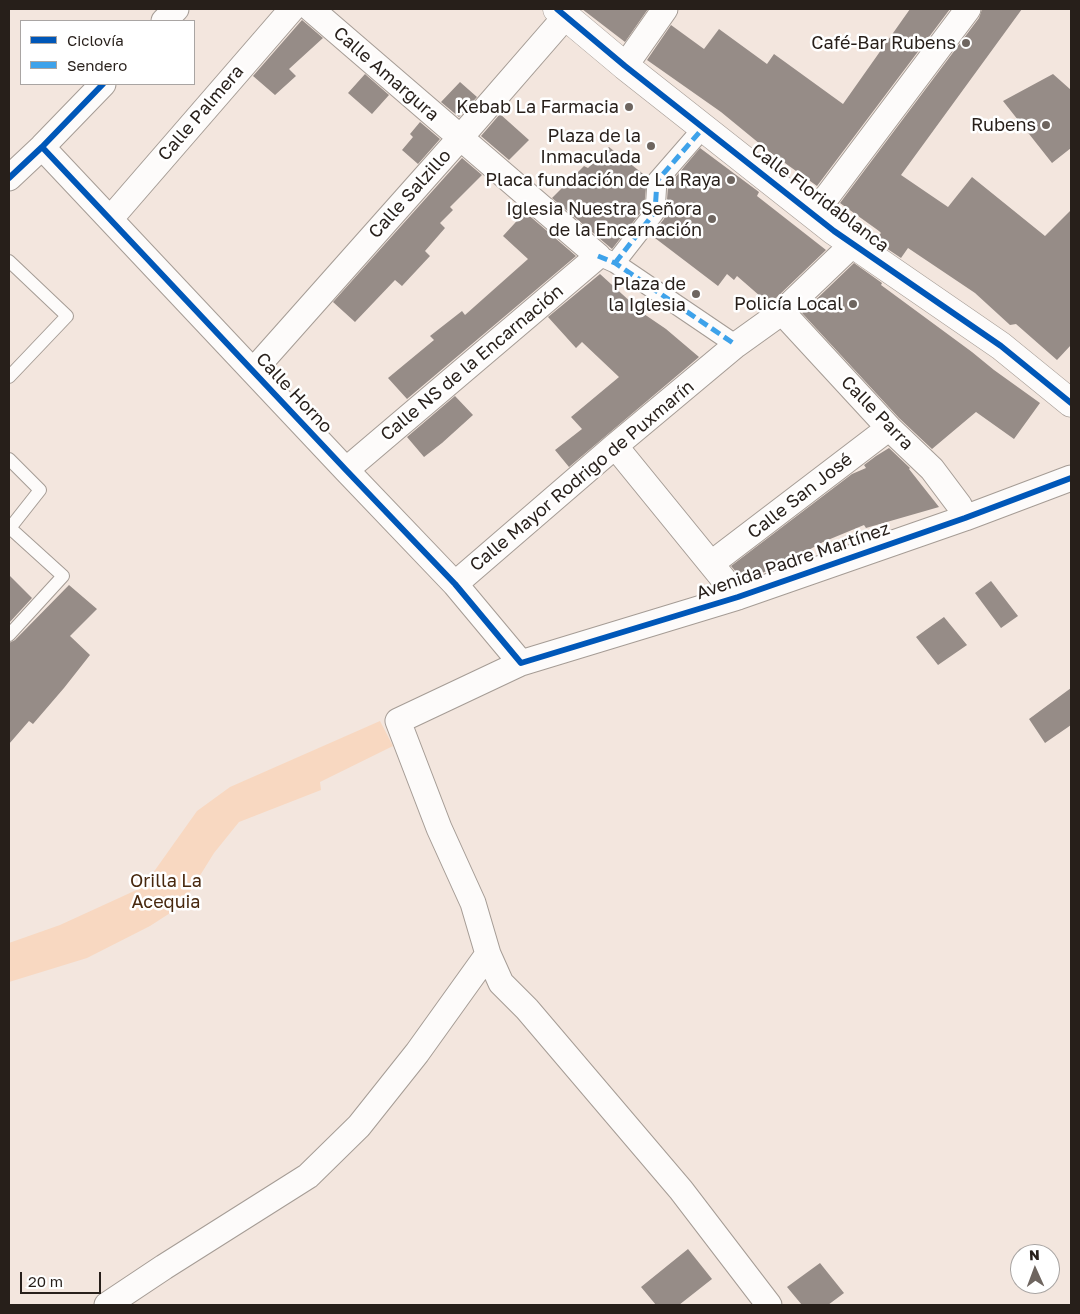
<!DOCTYPE html>
<html>
<head>
<meta charset="utf-8">
<style>
	body { margin:0 }
	#map { position:relative; width:1080px; height:1314px; overflow:hidden; background:#f3e6de; font-family:"Golos Text",sans-serif }
	canvas { display:block }
	.frame { position:absolute; inset:0; border:10px solid #271f1a; pointer-events:none }
	.legend { position:absolute; left:20px; top:20px; width:175px; height:65px; box-sizing:border-box; background:#fff; border:1px solid #a9a5a3; margin:0; padding:6px 9px; list-style:none; font-size:15px; color:#271f1a }
	.legend li { display:flex; align-items:center; gap:10px; height:25px }
	.legend b { width:25px; border:1px solid #a9a5a3 }
	.north { position:absolute; left:1010px; top:1244px; width:50px; height:50px; box-sizing:border-box; background:#fff; border:1px solid #a9a5a3; border-radius:50%; rotate:358deg; font-size:14px; font-weight:700; line-height:20px; text-align:center; color:#271f1a }
	.north::after { content:''; display:block; margin:auto; width:18px; height:22px; background:#6e655f; clip-path:polygon(50% 0,100% 100%,50% 72%,0 100%) }
	.scale { position:absolute; left:20px; top:1272px; width:81px; height:22px; box-sizing:border-box; border:2px solid #271f1a; border-top:0; padding-left:6px; font-size:15px; line-height:18px; white-space:nowrap; color:#271f1a; -webkit-text-stroke:4px #fff; paint-order:stroke }
</style>
</head>
<body>
<div id="map">
<canvas width="1080" height="1314"></canvas>
<div class="frame"></div>
<ul class="legend">
<li><b style="height:6px;background:#0057b8"></b>Ciclovía</li>
<li><b style="height:6px;background:#3ea2ea"></b>Sendero</li>
</ul>
<div class="north">N</div>
<div class="scale">20 m</div>
</div>
<script>
const context = document.querySelector('canvas').getContext('2d');
context.lineJoin = 'round';
function paint(path, color) { context.fillStyle = color; context.fill(path, 'evenodd'); }
const toPath = rows => new Path2D(rows.map(r => 'M' + r).join(''));
function strokePath(path, color, width, dash) { context.strokeStyle = color; context.lineWidth = width; context.lineCap = dash ? 'butt' : 'round'; context.setLineDash(dash || []); context.stroke(path); }
function label(font, color, halo, rows, align = 'center') {
  context.font = font + ' "Golos Text",sans-serif'; context.lineWidth = 5; context.setLineDash([]); context.textBaseline = 'middle'; context.strokeStyle = halo; context.fillStyle = color; for (const [text, x, y, turn = 0] of rows) {
    context.save(); context.translate(x, y); context.rotate((+turn || 0) * Math.PI / 180); context.textAlign = isNaN(turn) ? turn : align; if (halo) context.strokeText(text, 0, 0); context.fillText(text, 0, 0); context.restore();
  }
}
paint(toPath([
	[380,721,393,746,320,782,321,790,239,822,214,853,181,906,150,926,87,958,9,982,9,943,60,925,143,887,197,811,230,787]
]), '#f8d8c1');
paint(toPath([
	[582,9,648,9,625,42],
	[910,9,950,9,817,186,771,153,721,112,647,60,671,25,704,49,719,29,767,64,774,54,843,104],
	[982,9,1022,9,901,175,948,207,972,177,1045,236,1071,210,1071,345,1057,360,1016,324,1010,325,975,293,908,248,901,258,874,240,881,233,879,231,840,203,979,18],
	[302,20,323,38,289,69,296,76,275,95,253,76],
	[365,74,389,95,372,114,348,93],
	[1053,74,1071,90,1071,148,1052,163,1003,101],
	[460,82,477,97,459,117,441,102],
	[500,114,529,140,509,160,481,136],
	[420,122,440,139,418,164,402,150,413,137,410,134],
	[609,147,647,177,644,208,612,249,552,198,584,166,588,168],
	[700,148,759,192,757,196,826,250,776,298,768,303,737,276,734,280,727,274,718,286,651,235,664,219,666,213,668,186],
	[462,158,482,175,450,207,453,210,440,223,445,228,425,251,430,256,402,286,395,280,355,322,333,302],
	[525,212,576,256,407,399,388,378,434,340,430,336,462,311,465,315,528,259,503,236],
	[854,263,882,283,881,285,972,352,994,370,1040,403,1014,439,976,412,932,449,899,418,802,313],
	[600,274,644,314,666,329,699,357,569,467,555,450,582,429,571,417,619,377,582,342,576,348,548,317],
	[455,396,473,415,442,443,424,457,407,437],
	[889,448,910,468,909,469,939,507,866,528,864,525,823,542,778,567,743,580,731,566,852,474,866,468,864,465,876,456],
	[9,575,32,598,9,623],
	[991,581,1018,616,1001,628,975,593],
	[69,585,97,609,70,636,90,655,64,688,33,724,29,721,9,744,9,643,15,640],
	[944,617,967,645,938,665,916,637],
	[1071,688,1071,725,1045,743,1029,719],
	[688,1249,712,1279,679,1305,656,1305,641,1287],
	[820,1263,844,1293,828,1305,802,1305,787,1287]
]), '#968c87');
const service = toPath([
	[9,261,67,316,9,377],
	[9,459,40,490,10,528,63,576,9,635]
]);
const pedestrian = toPath([
	[604,258,615,263,736,345],
	[615,263,655,212,657,181,704,127]
]);
const minor = toPath([
	[311,9,598,256,346,470],
	[164,21,176,9],
	[625,66,665,9],
	[42,147,346,470,455,584,521,663],
	[9,178,42,147,103,84],
	[814,214,968,9],
	[111,218,292,9],
	[782,312,889,428,932,469,959,505,965,518],
	[253,371,460,138,566,16],
	[615,446,738,597],
	[712,563,889,428],
	[455,584,615,446,736,345,782,312,853,244],
	[107,1305,164,1267,308,1176,359,1126,417,1053,488,954],
	[769,1305,681,1190,527,1009,501,983,488,954,473,903,439,828,398,721,521,663,738,597,965,518,1071,478]
]);
const secondary = toPath([
	[557,9,625,66,834,231,1001,346,1071,403]
]);
strokePath(service, '#a59c95', 14);
strokePath(pedestrian, '#a59c95', 21);
strokePath(minor, '#a59c95', 27);
strokePath(secondary, '#a59c95', 29);
strokePath(service, '#fdfbfa', 12);
strokePath(pedestrian, '#fdfbfa', 19);
strokePath(minor, '#fdfbfa', 25);
strokePath(secondary, '#fdfbfa', 28);
strokePath(toPath([
	[598,256,615,263,736,345],
	[615,263,655,212,657,181,704,127]
]), '#3ea2ea', 5, [10, 5]);
strokePath(toPath([
	[557,9,625,66,834,231,1001,346,1071,403],
	[42,147,346,470,455,584,521,663,738,597,965,518,1071,478],
	[9,178,42,147,103,84]
]), '#0057b8', 6);
for (const [x, y, r, color] of [
	[966,43,5,"#6e655f"],
	[629,107,5,"#6e655f"],
	[1046,125,5,"#6e655f"],
	[651,146,5,"#6e655f"],
	[731,180,5,"#6e655f"],
	[712,219,5,"#6e655f"],
	[696,294,5,"#6e655f"],
	[853,304,5,"#6e655f"]
]) { const dot = new Path2D(); dot.arc(x, y, r, 0, 2 * Math.PI); context.fillStyle = color; context.fill(dot); strokePath(dot, '#fff', 2); }
label('18px', '#271f1a', '#fff', [
	["Café-Bar Rubens",956,43],
	["Kebab La Farmacia",619,107],
	["Rubens",1036,125],
	["Plaza de la",641,136],
	["Inmaculada",641,157],
	["Placa fundación de La Raya",721,180],
	["Iglesia Nuestra Señora",702,209],
	["de la Encarnación",702,230],
	["Plaza de",686,284],
	["la Iglesia",686,305],
	["Policía Local",843,304]
], 'right');
label('18px', '#271f1a', '#fff', [
	["Calle Amargura",386,74,41],
	["Calle Palmera",201,113,-49],
	["Calle Salzillo",410,194,-48],
	["Calle Floridablanca",820,198,37],
	["Calle NS de la Encarnación",472,363,-40],
	["Calle Horno",294,393,47],
	["Calle Parra",877,413,46],
	["Calle Mayor Rodrigo de Puxmarín",582,476,-40],
	["Calle San José",800,496,-38],
	["Avenida Padre Martínez",793,561,-19]
]);
label('18px', '#48280e', '#fff', [
	["Orilla La",166,881],
	["Acequia",166,902]
]);
</script>
</body>
</html>
